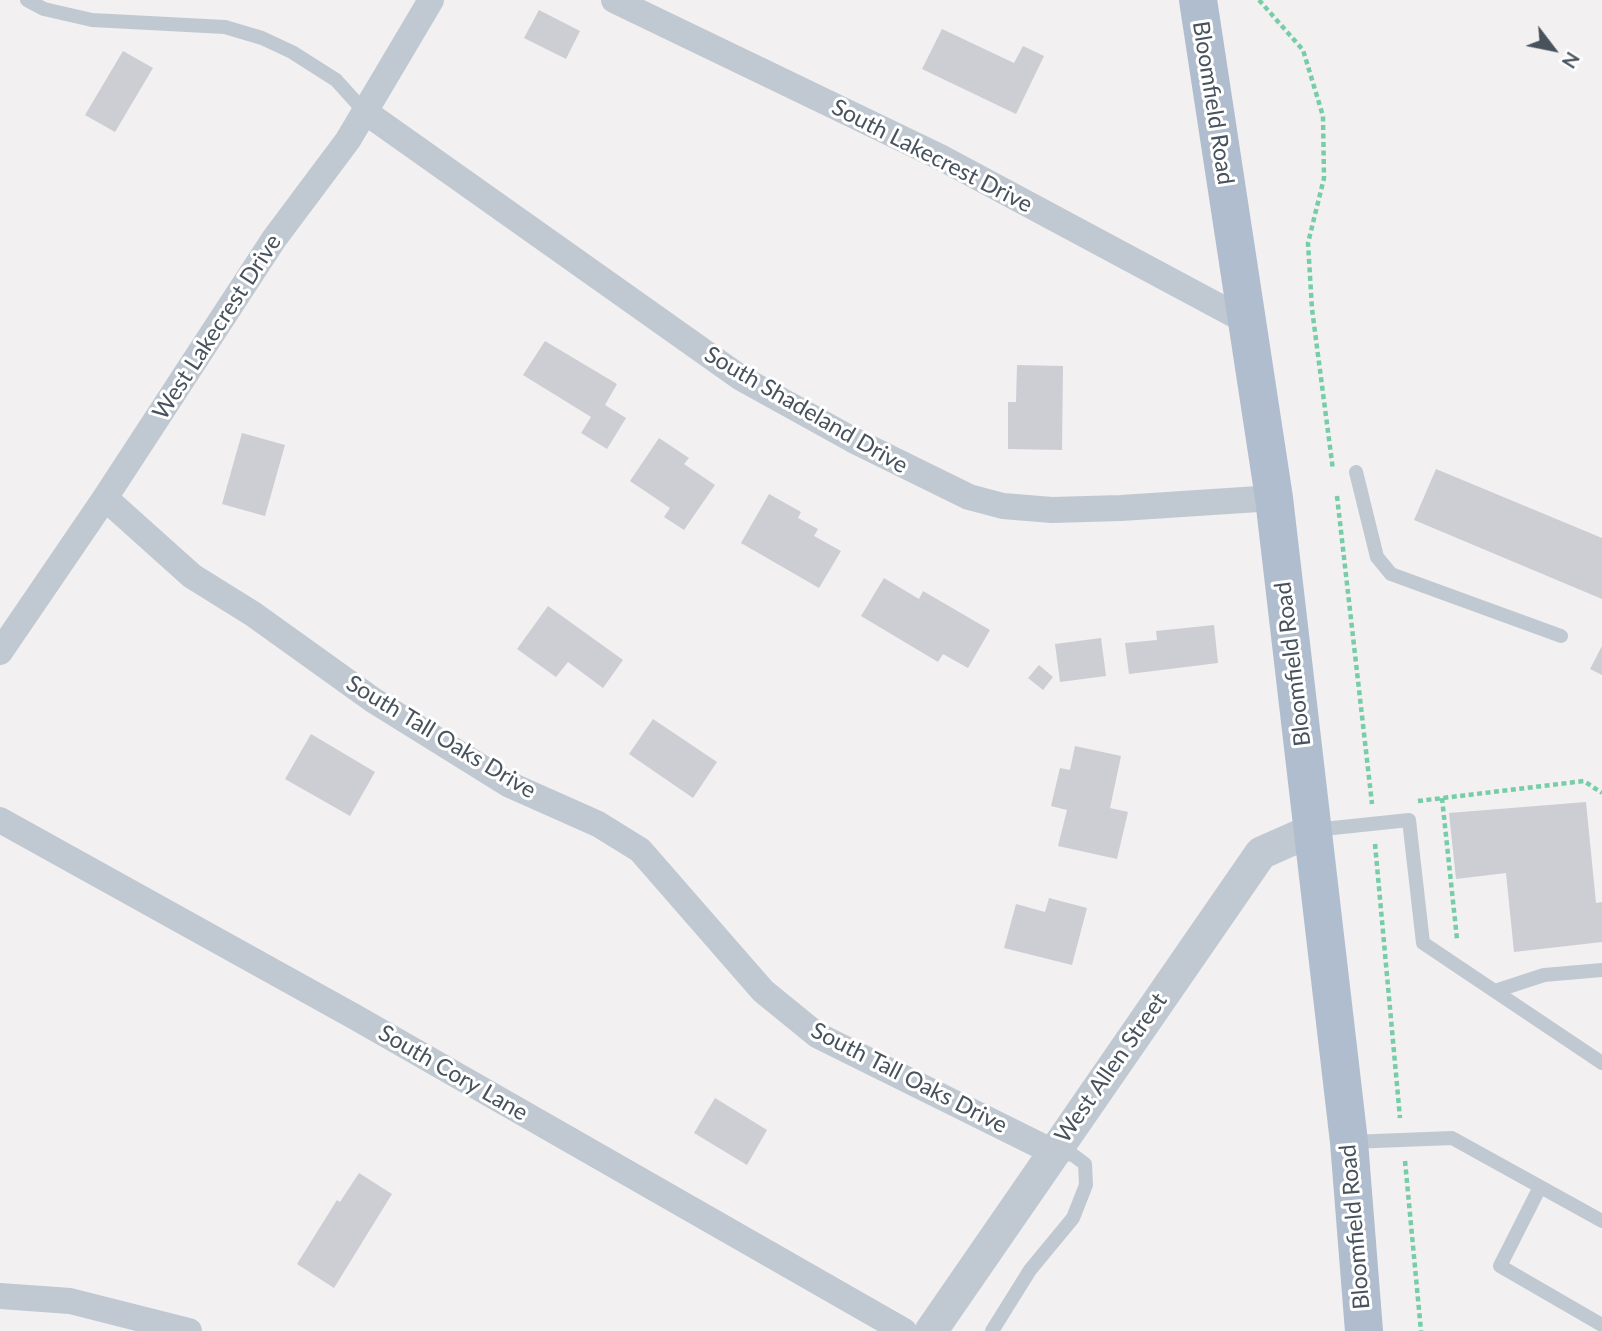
<!DOCTYPE html>
<html>
<head>
<meta charset="utf-8">
<style>
	body { margin:0 }
	#map { position:relative; width:1602px; height:1331px; overflow:hidden; background:#f2f0f0; font-family:Lato,sans-serif }
	canvas { display:block }
	.north { position:absolute; left:1518px; top:14px; width:70px; height:70px; -webkit-text-stroke:5px #fff; paint-order:stroke; rotate:122deg; font-size:19px; font-weight:700; line-height:28px; text-align:center; color:#47525d }
	.north::after { content:''; display:block; margin:auto; width:24px; height:32px; background:#47525d; clip-path:polygon(50% 0,100% 100%,50% 72%,0 100%) }
</style>
</head>
<body>
<div id="map">
<canvas width="1602" height="1331"></canvas>
<div class="north">N</div>
</div>
<script>
const context = document.querySelector('canvas').getContext('2d');
context.lineJoin = 'round';
function paint(path, color) { context.fillStyle = color; context.fill(path, 'evenodd'); }
const toPath = rows => new Path2D(rows.map(r => 'M' + r).join(''));
function strokePath(path, color, width, dash) { context.strokeStyle = color; context.lineWidth = width; context.lineCap = dash ? 'butt' : 'round'; context.setLineDash(dash || []); context.stroke(path); }
function label(font, color, halo, rows, align = 'center') {
  context.font = font + ' Lato,sans-serif'; context.lineWidth = 6; context.setLineDash([]); context.textBaseline = 'middle'; context.strokeStyle = halo; context.fillStyle = color; for (const [text, x, y, turn = 0] of rows) {
    context.save(); context.translate(x, y); context.rotate((+turn || 0) * Math.PI / 180); context.textAlign = isNaN(turn) ? turn : align; if (halo) context.strokeText(text, 0, 0); context.fillText(text, 0, 0); context.restore();
  }
}
paint(toPath([
	[539,10,580,31,566,59,524,38],
	[942,29,1014,63,1023,46,1044,56,1016,114,922,69],
	[123,51,153,68,115,132,85,115],
	[545,341,617,384,605,405,626,418,607,449,581,433,591,417,523,375],
	[1017,365,1063,366,1062,450,1008,449,1008,402,1016,402],
	[242,433,285,445,265,516,222,504],
	[659,438,689,458,684,464,715,485,684,530,664,517,670,508,630,481],
	[1436,469,1602,538,1602,599,1414,520],
	[769,494,801,512,798,518,818,529,814,536,841,551,819,588,741,543],
	[884,578,919,599,923,591,990,630,968,668,943,654,938,662,861,616],
	[548,606,623,660,603,688,568,662,556,677,517,649],
	[1214,625,1218,663,1129,674,1125,643,1157,640,1156,631],
	[1101,638,1106,676,1060,682,1055,644],
	[1602,646,1602,675,1590,669],
	[1039,665,1053,677,1043,690,1028,678],
	[653,719,717,762,693,798,629,754],
	[311,734,375,772,350,816,285,779],
	[1075,746,1121,756,1110,808,1128,812,1117,859,1058,846,1067,810,1051,806,1060,768,1070,770],
	[1586,802,1596,903,1602,902,1602,942,1514,952,1506,873,1456,879,1449,813],
	[1049,898,1087,908,1072,965,1004,948,1016,904,1045,912],
	[715,1098,767,1130,747,1165,694,1133],
	[359,1173,392,1194,334,1288,297,1264,337,1200,340,1202]
]), '#ccced4');
strokePath(toPath([
	[1259,0,1303,50,1323,116,1324,178,1308,243,1312,309,1333,470],
	[1337,496,1372,804],
	[1442,798,1457,939],
	[1418,801,1584,781,1602,793],
	[1375,844,1400,1118],
	[1405,1161,1421,1331]
]), '#76cda7', 4.5, [5, 3.5]);
strokePath(toPath([
	[27,0,44,9,92,20,225,27,262,38,292,52,336,80,364,111],
	[1356,472,1377,557,1391,574,1561,636],
	[1314,830,1409,820,1423,943,1602,1063],
	[1495,991,1544,975,1602,970],
	[1350,1142,1452,1138,1602,1221],
	[1540,1187,1500,1266,1602,1325],
	[992,1331,1030,1270,1073,1218,1086,1185,1085,1164,1073,1155,1055,1152]
]), '#c0c9d1', 14);
strokePath(toPath([
	[614,0,940,157,1246,321],
	[364,111,741,378,853,440,969,497,1003,506,1052,510,1121,508,1274,498],
	[105,498,192,576,253,614,373,700,508,784,598,824,640,850,763,991,817,1035,1053,1152],
	[0,652,105,498,274,239,348,140,431,0],
	[0,820,355,1017,904,1331],
	[0,1296,70,1301,189,1331]
]), '#c0c9d1', 26);
strokePath(toPath([
	[931,1331,1261,853,1313,830]
]), '#c0c9d1', 33);
strokePath(toPath([
	[1198,0,1274,498,1349,1142,1364,1331]
]), '#afbdce', 38);
label('23px', '#47525d', '#fff', [
	["Bloomfield Road",1213,103,81],
	["South Lakecrest Drive",932,156,27],
	["West Lakecrest Drive",217,327,-57],
	["South Shadeland Drive",806,410,30],
	["Bloomfield Road",1293,664,-97],
	["South Tall Oaks Drive",441,737,31],
	["West Allen Street",1111,1068,-55],
	["South Cory Lane",453,1073,30],
	["South Tall Oaks Drive",909,1078,27],
	["Bloomfield Road",1355,1227,-95]
]);
</script>
</body>
</html>
